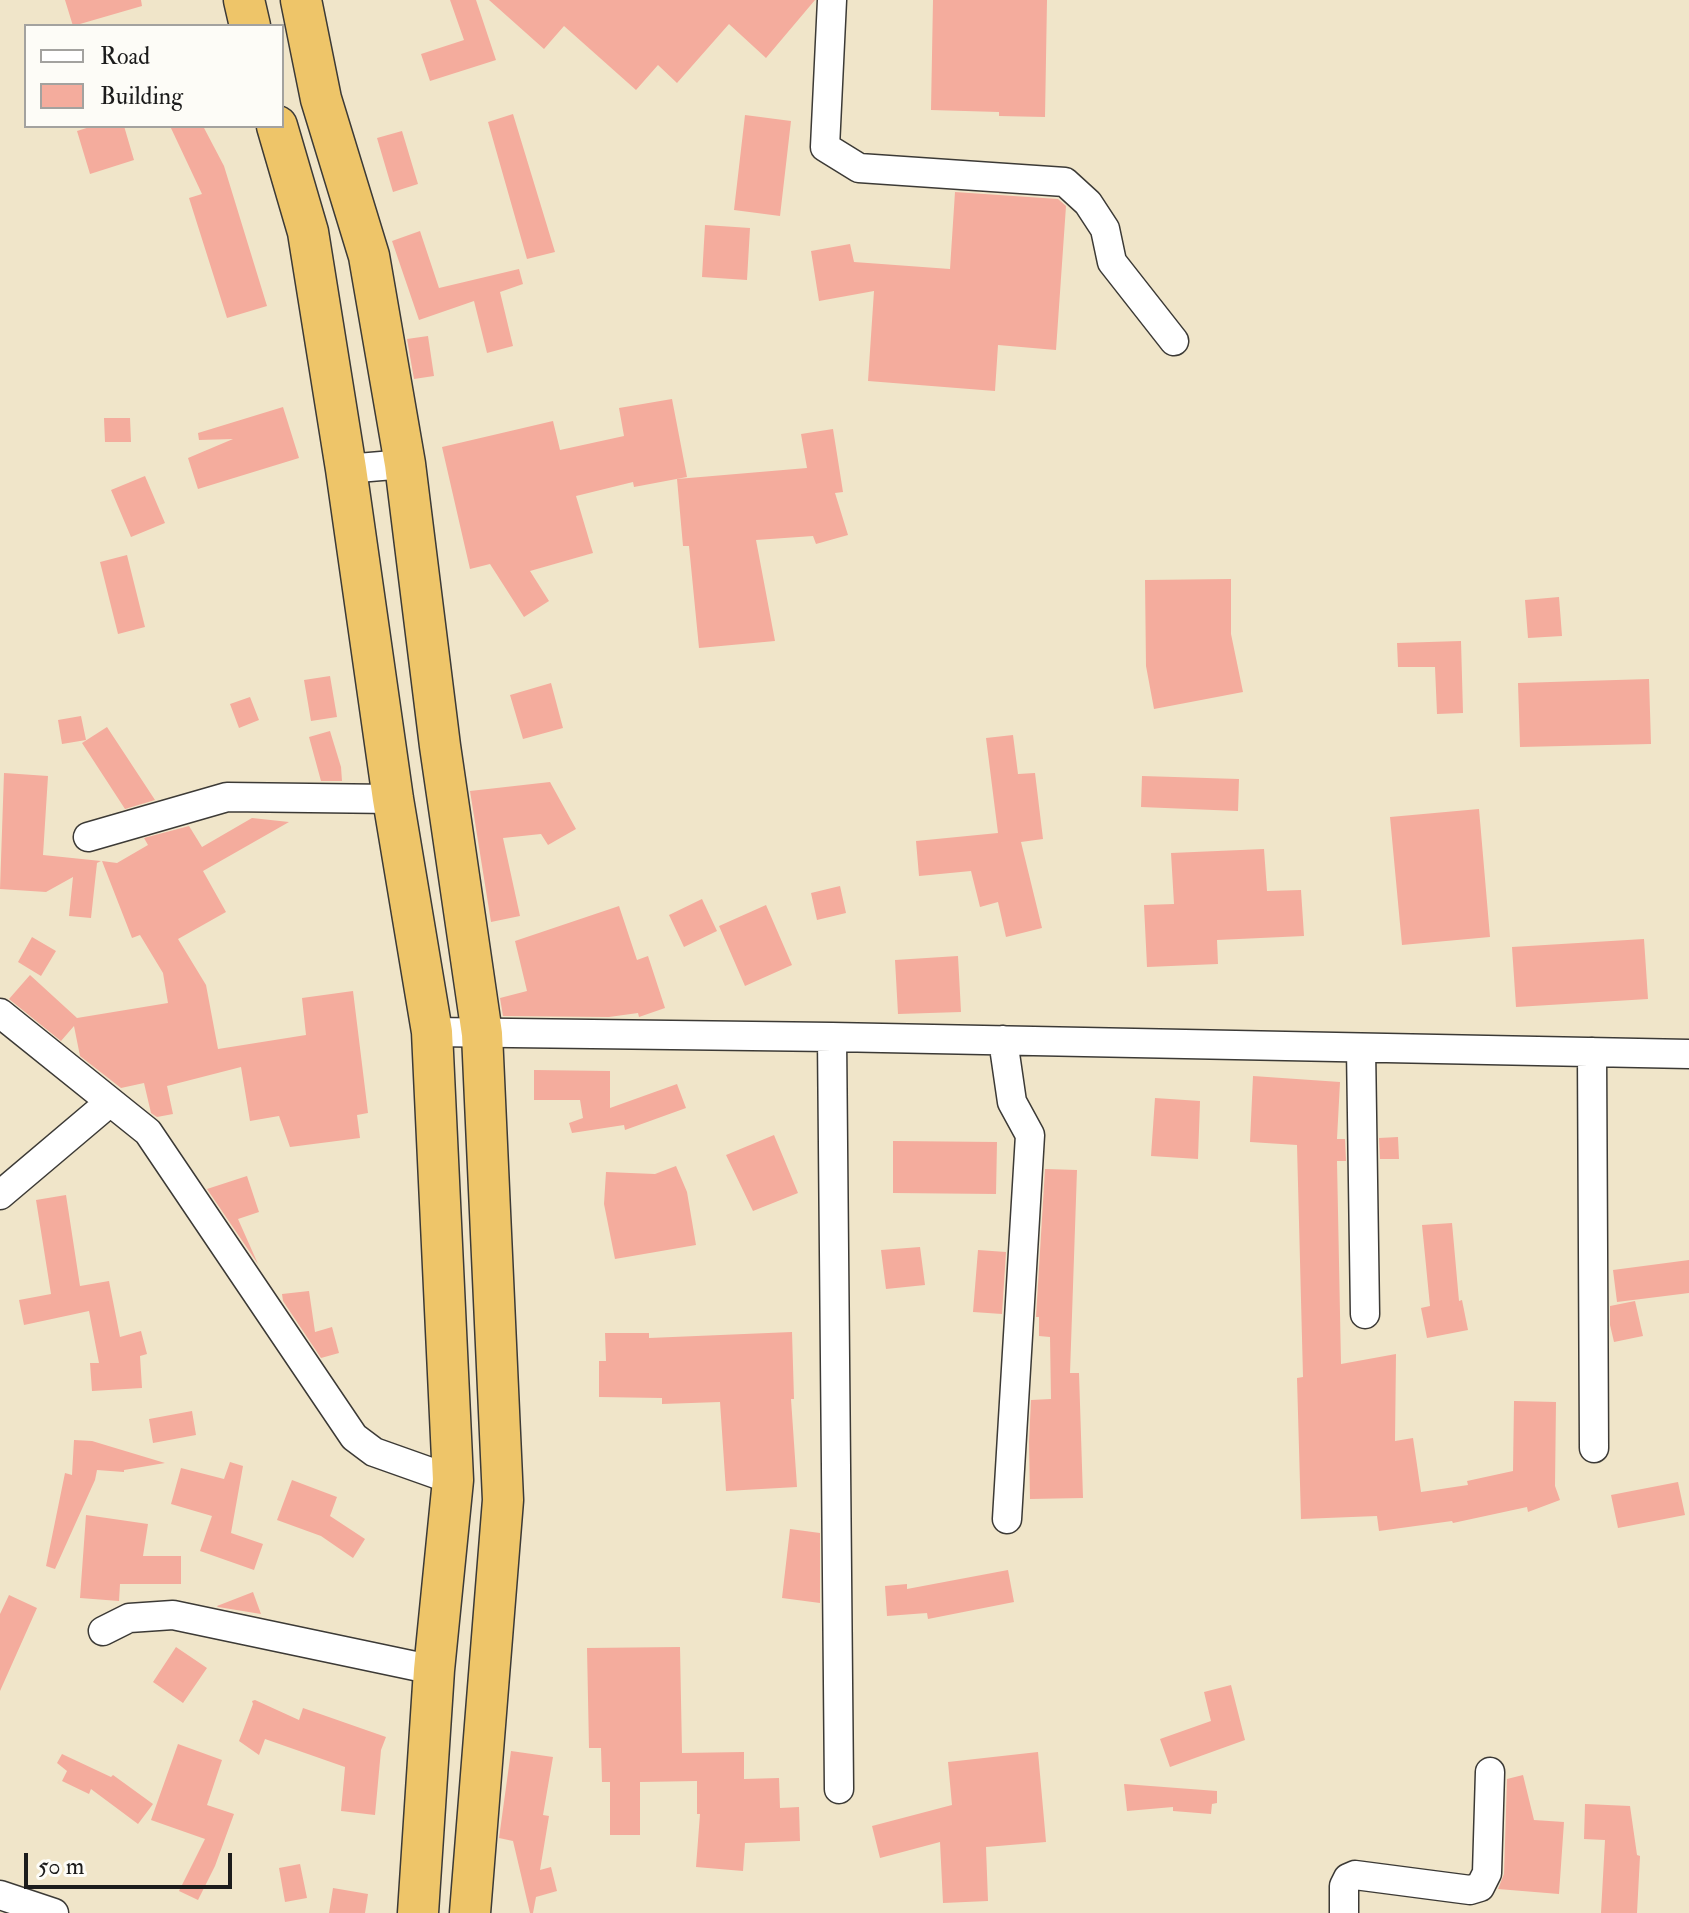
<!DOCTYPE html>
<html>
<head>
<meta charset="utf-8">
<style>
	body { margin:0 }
	#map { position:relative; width:1689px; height:1913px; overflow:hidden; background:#f0e5c9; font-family:"IM FELL Double Pica",serif }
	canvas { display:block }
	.legend { position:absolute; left:24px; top:24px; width:260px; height:104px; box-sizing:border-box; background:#fdfcf7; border:2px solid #a3a29f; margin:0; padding:10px 14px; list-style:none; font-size:24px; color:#1c1c1c }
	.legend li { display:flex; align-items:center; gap:16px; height:40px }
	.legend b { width:40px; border:2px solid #a3a29f }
	.scale { position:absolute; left:24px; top:1853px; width:208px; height:36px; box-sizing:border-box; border:4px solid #1c1c1c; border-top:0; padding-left:10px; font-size:24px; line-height:28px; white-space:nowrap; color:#1c1c1c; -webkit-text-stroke:6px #fdfcf7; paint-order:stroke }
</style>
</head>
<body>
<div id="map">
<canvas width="1689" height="1913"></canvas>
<ul class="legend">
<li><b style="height:10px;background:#fff"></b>Road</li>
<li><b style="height:22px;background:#f4ac9d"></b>Building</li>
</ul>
<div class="scale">50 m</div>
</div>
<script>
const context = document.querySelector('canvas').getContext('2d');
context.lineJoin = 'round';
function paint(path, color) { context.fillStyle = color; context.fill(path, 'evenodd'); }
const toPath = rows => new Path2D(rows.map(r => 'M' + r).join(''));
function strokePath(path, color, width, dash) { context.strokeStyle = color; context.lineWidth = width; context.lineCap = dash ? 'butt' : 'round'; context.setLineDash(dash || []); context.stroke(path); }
paint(toPath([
	[65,0,141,0,142,6,73,26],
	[450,0,476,0,496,60,430,81,421,54,464,40],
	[489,0,815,0,766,58,729,24,677,83,658,65,636,90,564,26,544,49],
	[933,0,1047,0,1045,117,999,116,999,112,931,110],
	[513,114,555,252,527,259,488,122],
	[745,115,791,121,780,216,734,210],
	[93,126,124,126,134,160,90,174,77,131],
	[170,126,203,126,224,166,267,306,227,318,189,198,202,194],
	[402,131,418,184,393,192,377,138],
	[955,192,1058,199,1066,206,1056,350,998,345,995,391,868,381,874,291,819,301,811,251,850,244,854,262,950,269],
	[705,225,750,228,747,280,702,277],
	[420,231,439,288,519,269,523,284,500,292,513,346,487,353,474,301,419,320,392,241],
	[428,336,434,376,414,379,407,339],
	[672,399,687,477,634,487,633,482,576,496,593,553,530,571,549,601,524,617,490,564,470,569,442,447,553,421,560,450,624,436,619,408],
	[283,407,299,458,198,489,188,458,233,439,199,440,198,433],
	[104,418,130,418,131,442,105,442],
	[833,429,843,492,835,493,848,535,816,544,813,536,756,540,775,641,699,648,689,546,683,546,677,479,807,468,801,434],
	[145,476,165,523,131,537,111,490],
	[127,555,145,627,118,634,100,562],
	[1231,579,1231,634,1243,692,1154,709,1146,666,1145,580],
	[1559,597,1562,636,1528,638,1525,600],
	[1461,641,1463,713,1437,714,1435,667,1398,667,1397,643],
	[330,676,337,717,311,721,304,680],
	[1649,679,1651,744,1520,747,1518,683],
	[551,683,563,728,523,739,510,695],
	[250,697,259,720,239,728,230,704],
	[81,716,86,740,62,744,58,720],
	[107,727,155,800,125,809,82,743],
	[330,731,341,767,342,781,321,781,309,737],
	[1013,735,1018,774,1035,773,1043,839,1021,842,1042,928,1006,937,998,902,980,907,971,871,919,876,916,841,998,833,986,738],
	[4,773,48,776,43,855,101,861,97,863,91,918,69,916,73,877,46,892,0,889],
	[1142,776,1239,779,1238,811,1141,807],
	[550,782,576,829,548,845,541,834,503,838,520,916,491,922,470,791],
	[1479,809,1490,937,1402,945,1390,817],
	[252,818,289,822,203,871,226,912,178,939,206,985,218,1049,306,1035,302,998,353,991,368,1113,357,1115,360,1138,290,1147,279,1116,250,1121,241,1067,167,1086,173,1114,157,1117,151,1113,144,1083,121,1088,80,1056,74,1026,61,1041,9,999,30,975,77,1018,168,1003,163,973,140,935,132,938,102,861,117,863,148,845,144,838,189,826,202,847],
	[1264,849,1267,891,1301,890,1304,936,1217,940,1218,964,1147,967,1144,905,1174,904,1171,853],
	[840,886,846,913,817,920,811,893],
	[702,899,717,931,684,947,669,915],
	[766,905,792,965,745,986,719,926],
	[619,906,637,960,648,956,665,1008,639,1017,638,1013,609,1017,503,1016,500,998,527,991,515,941],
	[32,937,56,951,41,976,18,962],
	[1644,939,1648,999,1516,1007,1512,947],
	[958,956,961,1012,898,1014,895,960],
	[534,1070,610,1071,610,1108,677,1084,686,1108,625,1130,624,1125,572,1133,569,1123,583,1118,580,1100,534,1100],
	[1253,1076,1340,1082,1337,1139,1345,1139,1346,1161,1337,1161,1341,1364,1396,1354,1395,1441,1413,1438,1421,1492,1468,1485,1467,1481,1513,1471,1514,1401,1556,1402,1555,1486,1560,1500,1528,1512,1527,1507,1453,1523,1452,1521,1379,1531,1377,1516,1301,1519,1297,1378,1303,1377,1297,1145,1250,1142],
	[1155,1098,1200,1101,1198,1159,1151,1156],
	[774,1135,798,1193,753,1211,726,1155],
	[1398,1137,1399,1159,1380,1159,1379,1138],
	[893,1141,997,1142,996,1194,893,1193],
	[676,1166,687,1192,696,1245,615,1259,604,1204,606,1172,655,1174],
	[1045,1169,1077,1170,1070,1373,1079,1373,1083,1498,1030,1499,1029,1442,1031,1400,1051,1399,1050,1337,1039,1336,1039,1317,1036,1317],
	[247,1176,259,1212,238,1219,258,1264,207,1189],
	[66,1195,80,1286,109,1281,120,1337,141,1331,147,1354,140,1356,142,1388,92,1391,90,1363,99,1363,89,1311,24,1325,19,1300,51,1294,36,1200],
	[1452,1223,1459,1301,1462,1300,1468,1330,1427,1338,1421,1308,1430,1306,1422,1225],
	[920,1247,925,1285,886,1289,881,1250],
	[978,1250,1006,1252,1002,1314,973,1312],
	[1689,1260,1689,1293,1617,1302,1613,1270],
	[309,1291,315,1332,332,1327,339,1353,321,1358,283,1301,282,1294],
	[1635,1301,1643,1336,1614,1342,1610,1325,1610,1306],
	[792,1332,794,1399,791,1399,797,1487,726,1491,720,1402,662,1404,662,1398,599,1397,599,1361,606,1361,605,1333,649,1333,649,1338],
	[192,1411,196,1435,153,1443,149,1419],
	[74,1440,92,1441,165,1463,124,1470,124,1472,97,1470,95,1480,55,1569,46,1566,65,1473,72,1475],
	[230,1462,243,1466,231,1533,263,1544,254,1570,200,1551,212,1516,171,1504,181,1468,224,1479],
	[292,1480,337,1497,330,1516,365,1539,353,1558,321,1536,277,1520],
	[1678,1482,1685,1515,1618,1528,1611,1495],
	[86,1515,148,1524,143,1556,181,1556,181,1584,120,1584,119,1601,80,1598],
	[790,1529,820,1533,820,1603,782,1598],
	[1008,1570,1014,1602,928,1619,927,1613,887,1616,885,1586,907,1584,907,1589],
	[253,1592,261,1614,218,1607,217,1606],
	[9,1595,37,1608,0,1691,0,1614],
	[176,1647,207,1668,183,1703,153,1682],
	[680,1647,682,1753,744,1752,744,1779,779,1778,780,1808,799,1807,800,1841,745,1843,743,1871,696,1867,700,1814,697,1814,697,1781,640,1782,640,1835,610,1835,610,1782,602,1782,601,1748,589,1748,587,1648],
	[1231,1685,1245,1740,1170,1767,1160,1739,1211,1721,1204,1692],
	[255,1700,299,1720,303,1708,386,1737,381,1750,375,1815,341,1811,345,1767,265,1739,259,1755,239,1741,253,1704,252,1701],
	[178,1744,222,1760,207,1805,234,1814,215,1866,198,1900,179,1891,205,1839,151,1820],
	[511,1751,553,1757,543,1815,549,1816,540,1870,551,1867,557,1891,536,1897,533,1913,530,1913,513,1841,499,1838],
	[1038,1752,1046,1842,986,1847,988,1901,943,1903,940,1842,880,1858,872,1826,952,1805,948,1762],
	[62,1754,111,1777,113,1775,153,1804,138,1824,91,1789,89,1794,62,1781,67,1771,57,1763],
	[1523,1775,1534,1820,1564,1822,1559,1894,1498,1889,1504,1874,1507,1779],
	[1124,1784,1217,1791,1217,1803,1212,1804,1211,1814,1173,1811,1173,1807,1127,1811],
	[1585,1804,1630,1806,1637,1855,1640,1856,1637,1913,1601,1913,1605,1840,1584,1839],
	[300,1864,307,1898,285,1902,279,1868],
	[333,1888,368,1894,365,1913,329,1913]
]), '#f4ac9d');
const minor = toPath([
	[832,0,825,147,859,168,1065,182,1088,203,1105,229,1112,262,1174,341],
	[346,469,405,464],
	[88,837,227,797,393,799],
	[0,1013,148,1132,354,1437,374,1452,453,1480],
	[432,1032,832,1037,1689,1054],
	[832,1037,839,1789],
	[1003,1040,1012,1102,1030,1135,1007,1519],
	[1361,1048,1365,1314],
	[1592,1052,1594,1448],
	[0,1195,110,1102],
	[103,1631,129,1618,173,1615,434,1670],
	[0,1895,54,1913],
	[1344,1913,1344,1886,1348,1878,1355,1875,1470,1890,1480,1887,1487,1873,1490,1772]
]);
const highway = toPath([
	[244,0,250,26],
	[301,0,321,99,369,256,405,464,440,746,482,1034,503,1500,470,1913],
	[277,126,308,232,346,469,393,799,432,1032,453,1480,434,1670,418,1913]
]);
strokePath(minor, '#3c3a36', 31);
strokePath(highway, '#3c3a36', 43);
strokePath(minor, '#fff', 28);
strokePath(highway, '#eec569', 40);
</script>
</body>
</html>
